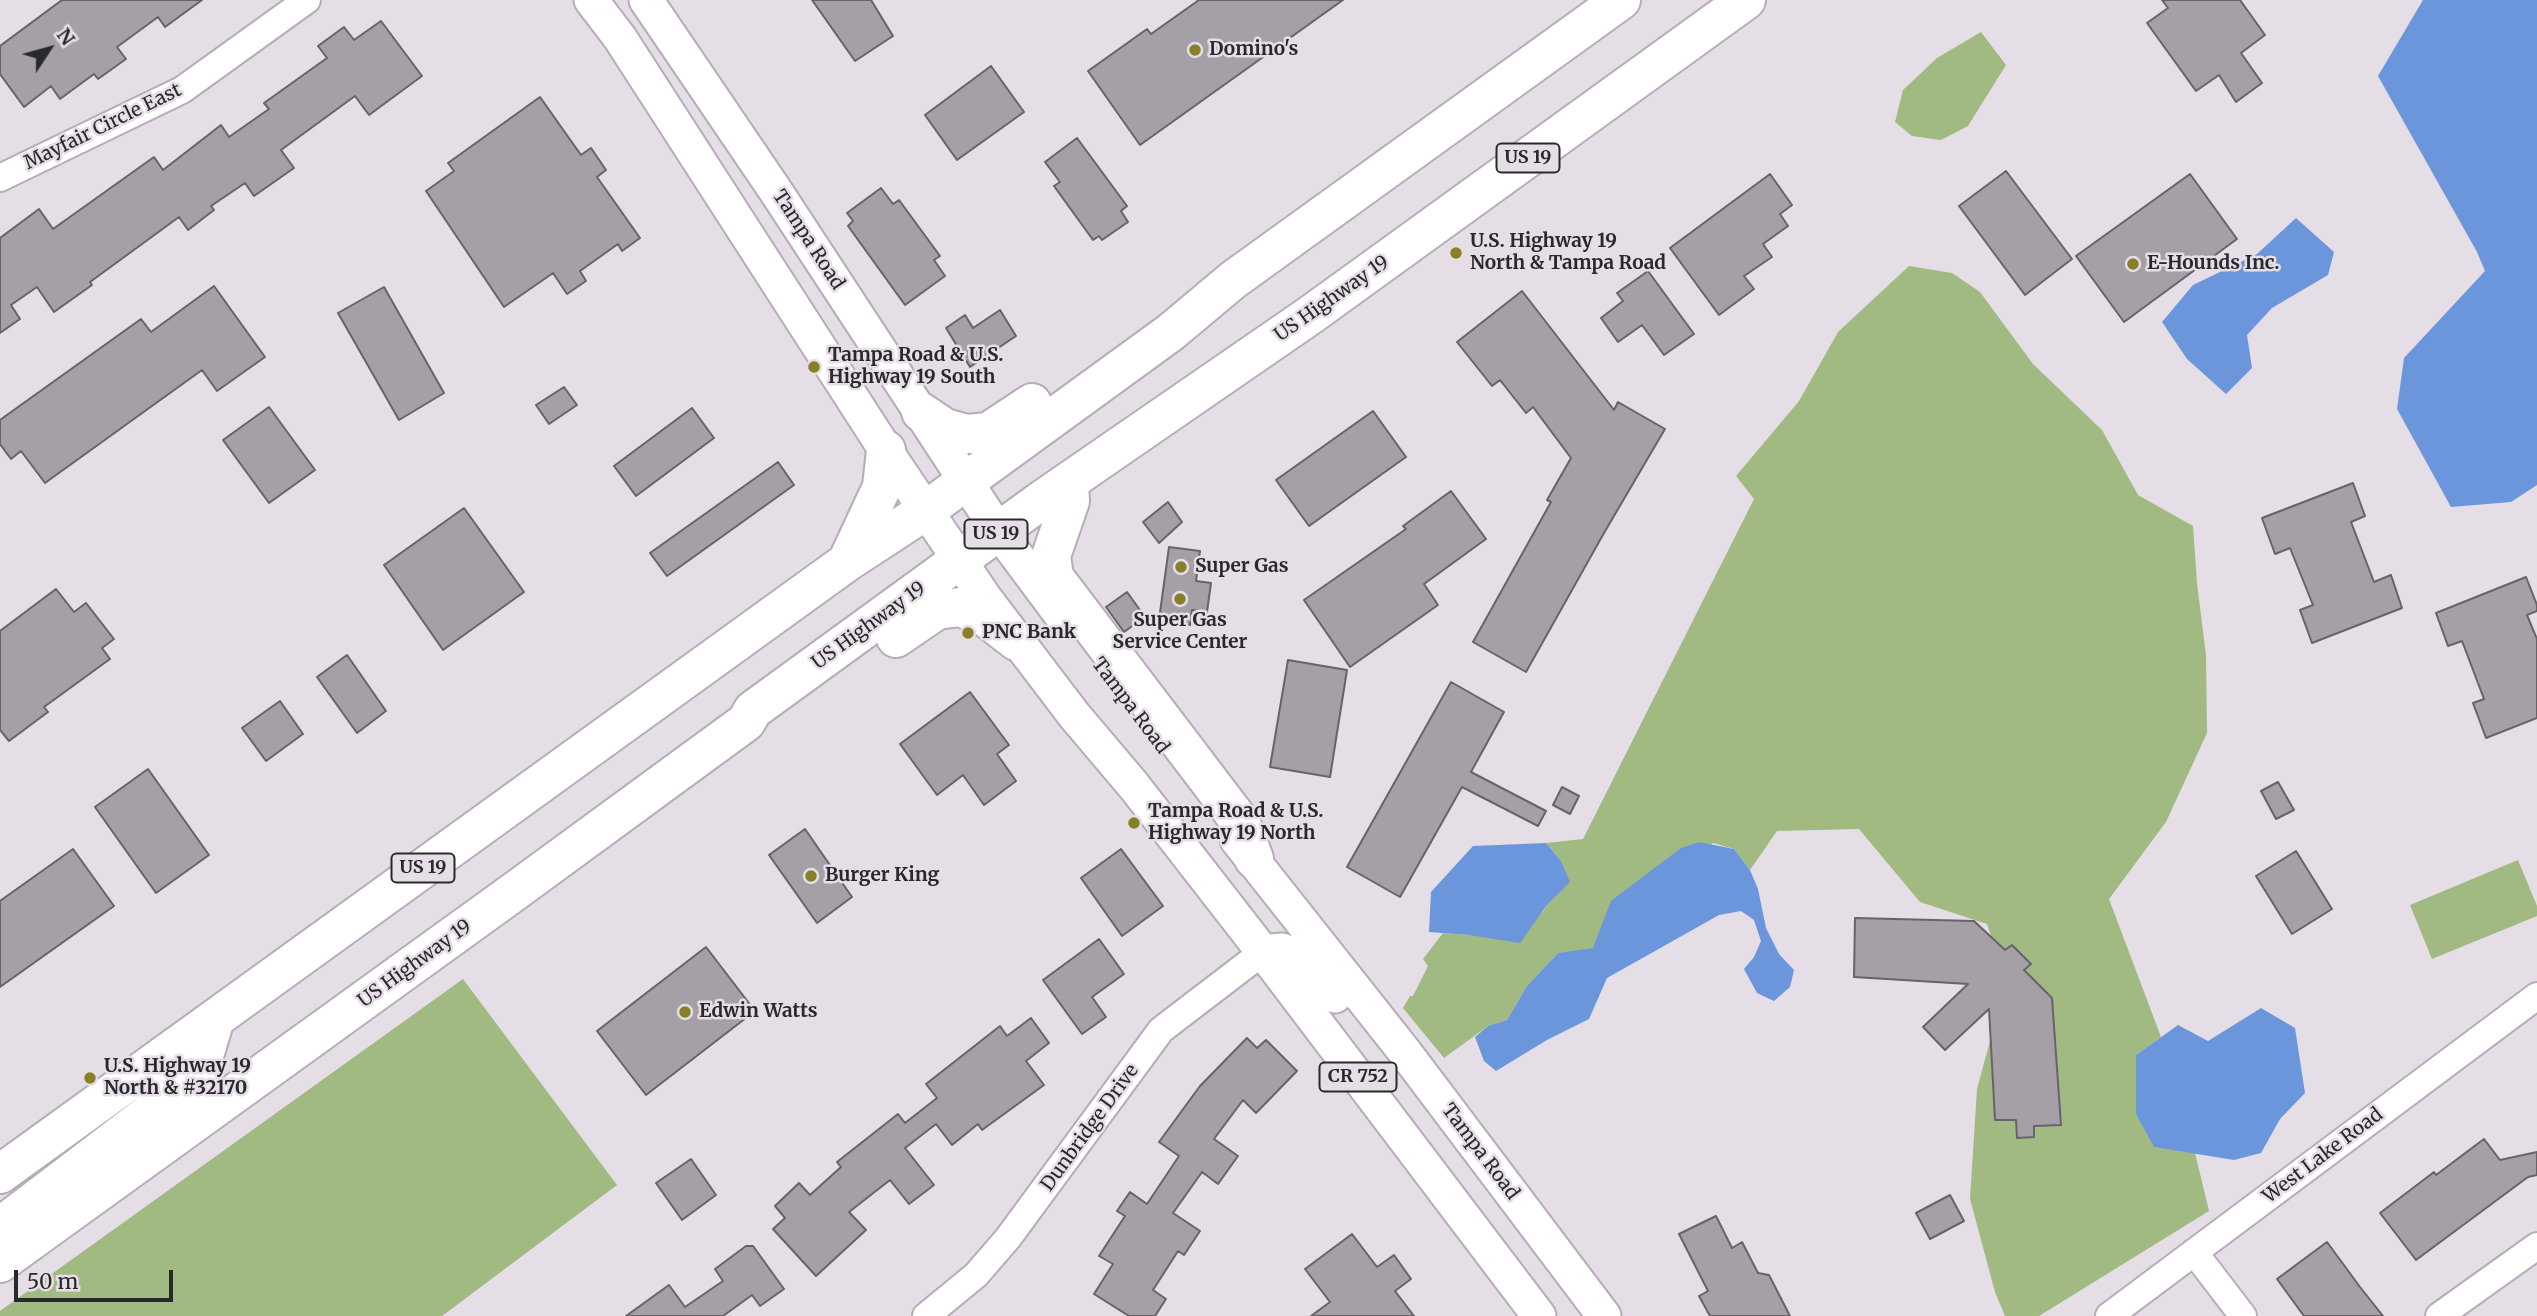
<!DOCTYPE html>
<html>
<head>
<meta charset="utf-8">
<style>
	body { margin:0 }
	#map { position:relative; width:2537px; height:1316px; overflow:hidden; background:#e5dee7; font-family:Merriweather,serif }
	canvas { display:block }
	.north { position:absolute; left:14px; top:14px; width:70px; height:70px; -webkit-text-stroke:5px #e5dee7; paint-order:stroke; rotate:54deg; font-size:19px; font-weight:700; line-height:28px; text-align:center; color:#2a282b }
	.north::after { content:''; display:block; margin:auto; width:24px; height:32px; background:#2a282b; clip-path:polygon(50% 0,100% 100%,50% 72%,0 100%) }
	.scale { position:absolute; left:14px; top:1270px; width:159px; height:32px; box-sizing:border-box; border:4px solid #2a282b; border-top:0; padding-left:9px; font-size:21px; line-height:24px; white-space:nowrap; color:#2a282b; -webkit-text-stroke:5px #e5dee7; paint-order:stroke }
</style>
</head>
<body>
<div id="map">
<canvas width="2537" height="1316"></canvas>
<div class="north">N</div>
<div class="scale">50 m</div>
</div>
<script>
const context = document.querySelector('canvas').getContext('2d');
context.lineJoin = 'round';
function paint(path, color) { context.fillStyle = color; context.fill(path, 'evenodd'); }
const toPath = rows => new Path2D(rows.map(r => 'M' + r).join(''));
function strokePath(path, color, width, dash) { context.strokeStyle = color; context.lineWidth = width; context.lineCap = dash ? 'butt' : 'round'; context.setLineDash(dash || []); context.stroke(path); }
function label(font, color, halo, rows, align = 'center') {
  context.font = font + ' Merriweather,serif'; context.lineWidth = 5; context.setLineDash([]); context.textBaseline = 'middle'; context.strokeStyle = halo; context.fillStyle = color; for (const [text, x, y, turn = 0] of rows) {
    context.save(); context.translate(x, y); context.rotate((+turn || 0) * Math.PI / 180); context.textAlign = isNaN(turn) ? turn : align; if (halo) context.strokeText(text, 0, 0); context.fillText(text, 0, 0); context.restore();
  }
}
paint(toPath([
	[1981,32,2006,65,1968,126,1941,140,1912,136,1895,122,1903,90,1937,58],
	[1909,266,1952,273,1980,292,2033,364,2102,430,2138,495,2193,526,2197,583,2206,655,2207,733,2166,822,2109,899,2161,1037,2136,1055,2154,1147,2195,1153,2209,1211,2039,1316,2005,1316,1995,1292,1970,1199,1977,1089,2006,982,1987,924,1920,902,1859,829,1777,831,1750,870,1734,849,1713,843,1602,930,1593,949,1558,953,1527,986,1507,1020,1488,1026,1444,1058,1403,1008,1410,996,1413,996,1428,966,1423,959,1443,933,1469,935,1542,913,1547,905,1569,882,1561,861,1546,843,1583,839,1754,499,1736,476,1799,401,1838,332],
	[2518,860,2537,906,2537,916,2432,959,2410,905],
	[463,979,617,1185,442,1316,0,1316,0,1311]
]), '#a0ba81');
paint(toPath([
	[2423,0,2537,0,2537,485,2511,502,2451,507,2397,409,2404,358,2485,271,2477,252,2378,76],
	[2296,218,2334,252,2328,275,2272,308,2247,335,2252,368,2226,394,2187,359,2162,322,2193,285,2257,254],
	[1699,842,1734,849,1750,870,1758,889,1766,928,1779,954,1794,970,1790,987,1774,1001,1757,993,1744,969,1754,957,1761,941,1754,920,1741,911,1719,915,1607,978,1589,1019,1547,1040,1496,1071,1484,1061,1475,1037,1488,1026,1507,1020,1527,986,1558,953,1593,948,1611,901,1681,848],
	[1546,843,1561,861,1570,882,1547,905,1520,943,1469,935,1429,932,1431,892,1473,846],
	[2261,1008,2295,1028,2305,1093,2280,1119,2261,1153,2234,1160,2154,1147,2136,1114,2136,1055,2178,1025,2208,1041]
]), '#6c96db');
const building = toPath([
	[62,0,202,0,165,27,158,17,117,47,126,59,98,79,94,74,60,99,51,86,24,107,0,74,0,46,62,0],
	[812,0,871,0,893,36,855,61,812,0],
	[1199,0,1343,0,1140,145,1088,71,1147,29,1151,34,1199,0],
	[2162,0,2240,0,2265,35,2241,53,2262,83,2236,102,2219,75,2196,91,2147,23,2168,8,2162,0],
	[381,21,422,76,369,115,355,96,281,150,294,168,254,196,245,183,211,206,214,210,188,230,179,217,90,282,92,285,54,312,37,287,11,305,20,319,0,333,0,238,39,209,53,229,154,157,163,170,221,125,229,137,269,109,264,103,327,58,318,46,344,27,354,40,381,21],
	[991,66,1024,112,957,160,925,115,991,66],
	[540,97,581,155,591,148,606,170,597,177,640,238,622,251,618,244,580,271,586,281,567,294,553,273,504,307,426,191,454,171,448,163,540,97],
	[1077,138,1127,206,1121,211,1128,222,1102,240,1099,236,1093,240,1054,186,1060,182,1045,162,1077,138],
	[2006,171,2072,259,2025,295,1959,206,2006,171],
	[1770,174,1792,205,1780,214,1788,226,1763,244,1772,257,1744,276,1754,289,1719,315,1670,248,1770,174],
	[2190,174,2237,239,2124,322,2076,256,2190,174],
	[881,188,893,204,899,200,940,256,934,260,945,276,905,305,848,226,853,221,847,213,881,188],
	[1648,271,1694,334,1664,355,1642,325,1618,342,1601,318,1623,301,1617,293,1648,271],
	[214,286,265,357,217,391,202,370,45,483,21,451,11,459,0,444,0,420,141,319,151,332,214,286],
	[384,287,444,393,399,420,338,313,384,287],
	[1522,291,1614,410,1618,402,1665,429,1604,533,1526,672,1473,642,1551,502,1547,500,1571,458,1533,407,1526,413,1500,380,1492,386,1457,342,1522,291],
	[1000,310,1016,336,970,367,946,328,965,315,973,328,1000,310],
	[564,387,577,405,549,424,536,405,564,387],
	[269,407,315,470,269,503,223,440,269,407],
	[692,408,714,438,636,496,614,466,692,408],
	[1373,411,1406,457,1309,526,1276,480,1373,411],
	[778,462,794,485,667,576,650,553,778,462],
	[2353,483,2365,516,2351,522,2374,582,2391,575,2402,608,2312,643,2300,610,2313,605,2290,548,2275,554,2262,518,2353,483],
	[1451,491,1486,539,1424,584,1438,605,1350,667,1304,600,1406,529,1403,526,1451,491],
	[1168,502,1182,522,1159,543,1143,522,1168,502],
	[464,508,524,592,443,650,384,565,464,508],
	[1169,547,1200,551,1196,581,1211,583,1207,612,1192,610,1190,625,1159,620,1169,547],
	[2526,577,2537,605,2537,611,2527,615,2537,639,2537,718,2486,738,2473,703,2484,699,2462,641,2448,646,2436,613,2526,577],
	[56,589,74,612,86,603,114,639,102,648,110,659,44,707,48,712,9,741,0,730,0,631,56,589],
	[1127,592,1145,617,1124,632,1106,607,1127,592],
	[347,655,386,711,357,733,317,677,347,655],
	[1288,660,1347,670,1330,777,1270,767,1288,660],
	[1451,682,1504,712,1471,772,1546,811,1538,826,1462,787,1400,897,1347,867,1451,682],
	[970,692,1009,745,997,754,1016,781,984,805,963,775,937,795,900,744,970,692],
	[280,701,303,734,266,761,242,728,280,701],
	[148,769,209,855,156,893,95,807,148,769],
	[2278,782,2294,810,2276,819,2261,791,2278,782],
	[1562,787,1579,796,1570,814,1553,805,1562,787],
	[805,829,852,897,817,923,769,855,805,829],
	[73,849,114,906,0,987,0,901,73,849],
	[1121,849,1163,906,1122,936,1081,878,1121,849],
	[2296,851,2332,909,2292,934,2256,876,2296,851],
	[1855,918,1974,921,2005,950,2012,945,2031,964,2024,970,2052,998,2061,1125,2034,1126,2034,1137,2017,1138,2016,1120,1995,1120,1989,1009,1945,1050,1923,1027,1968,984,1854,977,1855,918],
	[1099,939,1124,974,1092,997,1106,1017,1082,1034,1043,980,1099,939],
	[706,947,755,1011,646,1095,597,1031,706,947],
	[1031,1018,1049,1043,1026,1061,1044,1085,982,1130,978,1124,952,1145,936,1124,905,1148,934,1185,909,1204,890,1180,849,1212,866,1230,816,1276,773,1229,785,1218,775,1206,799,1183,810,1195,841,1167,837,1162,898,1114,905,1123,937,1098,926,1084,1000,1026,1007,1036,1031,1018],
	[1247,1038,1257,1048,1266,1040,1297,1071,1256,1113,1243,1100,1214,1139,1238,1156,1218,1184,1202,1172,1173,1213,1200,1231,1184,1255,1178,1251,1153,1290,1166,1299,1155,1316,1129,1316,1094,1294,1113,1264,1099,1256,1125,1216,1117,1211,1130,1192,1147,1204,1179,1156,1159,1142,1200,1086,1247,1038],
	[2484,1139,2500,1160,2537,1152,2537,1175,2528,1177,2416,1260,2380,1213,2434,1172,2436,1175,2484,1139],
	[691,1159,716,1195,682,1220,656,1183,691,1159],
	[1950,1195,1964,1221,1930,1239,1916,1213,1950,1195],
	[1716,1216,1732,1248,1742,1242,1758,1273,1769,1275,1790,1316,1710,1316,1699,1296,1708,1291,1679,1234,1716,1216],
	[1352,1234,1377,1267,1394,1255,1411,1279,1395,1291,1414,1316,1311,1316,1330,1302,1305,1269,1352,1234],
	[2327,1242,2360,1287,2383,1316,2304,1316,2277,1279,2327,1242],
	[746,1246,753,1246,784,1289,760,1306,752,1295,723,1316,626,1316,669,1285,685,1307,723,1281,715,1269,746,1246]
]);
paint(building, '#a59fa8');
strokePath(building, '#68626b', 2);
const minor = toPath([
	[0,178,182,90,307,0],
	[2194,1252,2243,1316],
	[926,1316,976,1275,1008,1238,1161,1030,1263,952],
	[2109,1316,2537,996],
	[2439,1316,2537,1246]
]);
const major = toPath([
	[591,0,620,38,894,463,985,598,1074,715,1134,786,1263,952,1539,1316],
	[646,0,775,190,999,532,1063,618],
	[1237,840,1404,1051,1604,1316],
	[1263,952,1282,950,1296,955,1315,970,1335,996]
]);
const highway = toPath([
	[921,412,945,428,967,434,988,432,1032,403],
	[1069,482,1070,501,1051,556,1054,577,1241,823,1254,859],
	[847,562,882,487,886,450],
	[896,638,937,610,960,607,985,617,1016,641],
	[0,1174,847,562,925,511,1171,332,1233,280,1621,0],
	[0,1227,189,1083,200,1069,215,1019],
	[0,1263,511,894,746,722,753,710,1039,502,1309,316,1746,0]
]);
strokePath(minor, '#b4adb6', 30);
strokePath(major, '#b4adb6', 37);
strokePath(highway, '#b4adb6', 42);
strokePath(minor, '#fff', 26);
strokePath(major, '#fff', 33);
strokePath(highway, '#fff', 38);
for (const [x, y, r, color] of [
	[1195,50,7,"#888027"],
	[1456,253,7,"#888027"],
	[2133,264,7,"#888027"],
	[814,367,7,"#888027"],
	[1181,567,7,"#888027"],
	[1180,599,7,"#888027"],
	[968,633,7,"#888027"],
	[1134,823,7,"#888027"],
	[811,876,7,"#888027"],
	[685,1012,7,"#888027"],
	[90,1078,7,"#888027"]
]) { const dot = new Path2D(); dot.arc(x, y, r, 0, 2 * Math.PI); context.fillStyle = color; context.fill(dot); strokePath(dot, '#e5dee7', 2.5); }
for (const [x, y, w] of [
	[1528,158,63],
	[996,534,63],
	[423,868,63],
	[1358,1077,77]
]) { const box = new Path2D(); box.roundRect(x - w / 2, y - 14.5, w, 29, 5); context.fillStyle = '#e5dee7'; context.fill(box); strokePath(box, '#2a282b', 2); }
label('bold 18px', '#2a282b', null, [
	["US 19",1528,158],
	["US 19",996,534],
	["US 19",423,868],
	["CR 752",1358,1077]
]);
label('bold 19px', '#2a282b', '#e5dee7', [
	["Domino's",1209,50],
	["U.S. Highway 19",1470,242],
	["North & Tampa Road",1470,264],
	["E-Hounds Inc.",2147,264],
	["Tampa Road & U.S.",828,356],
	["Highway 19 South",828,378],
	["Super Gas",1195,567],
	["Super Gas",1180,621,"center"],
	["Service Center",1180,643,"center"],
	["PNC Bank",982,633],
	["Tampa Road & U.S.",1148,812],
	["Highway 19 North",1148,834],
	["Burger King",825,876],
	["Edwin Watts",699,1012],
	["U.S. Highway 19",104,1067],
	["North & #32170",104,1089]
], 'left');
label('19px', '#2a282b', '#e5dee7', [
	["Mayfair Circle East",103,127,-26],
	["Tampa Road",808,240,57],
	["US Highway 19",1332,299,-35],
	["US Highway 19",869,626,-36],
	["Tampa Road",1130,706,53],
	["US Highway 19",415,964,-36],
	["Dunbridge Drive",1090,1128,-54],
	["Tampa Road",1480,1152,53],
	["West Lake Road",2323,1156,-37]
]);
</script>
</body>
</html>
